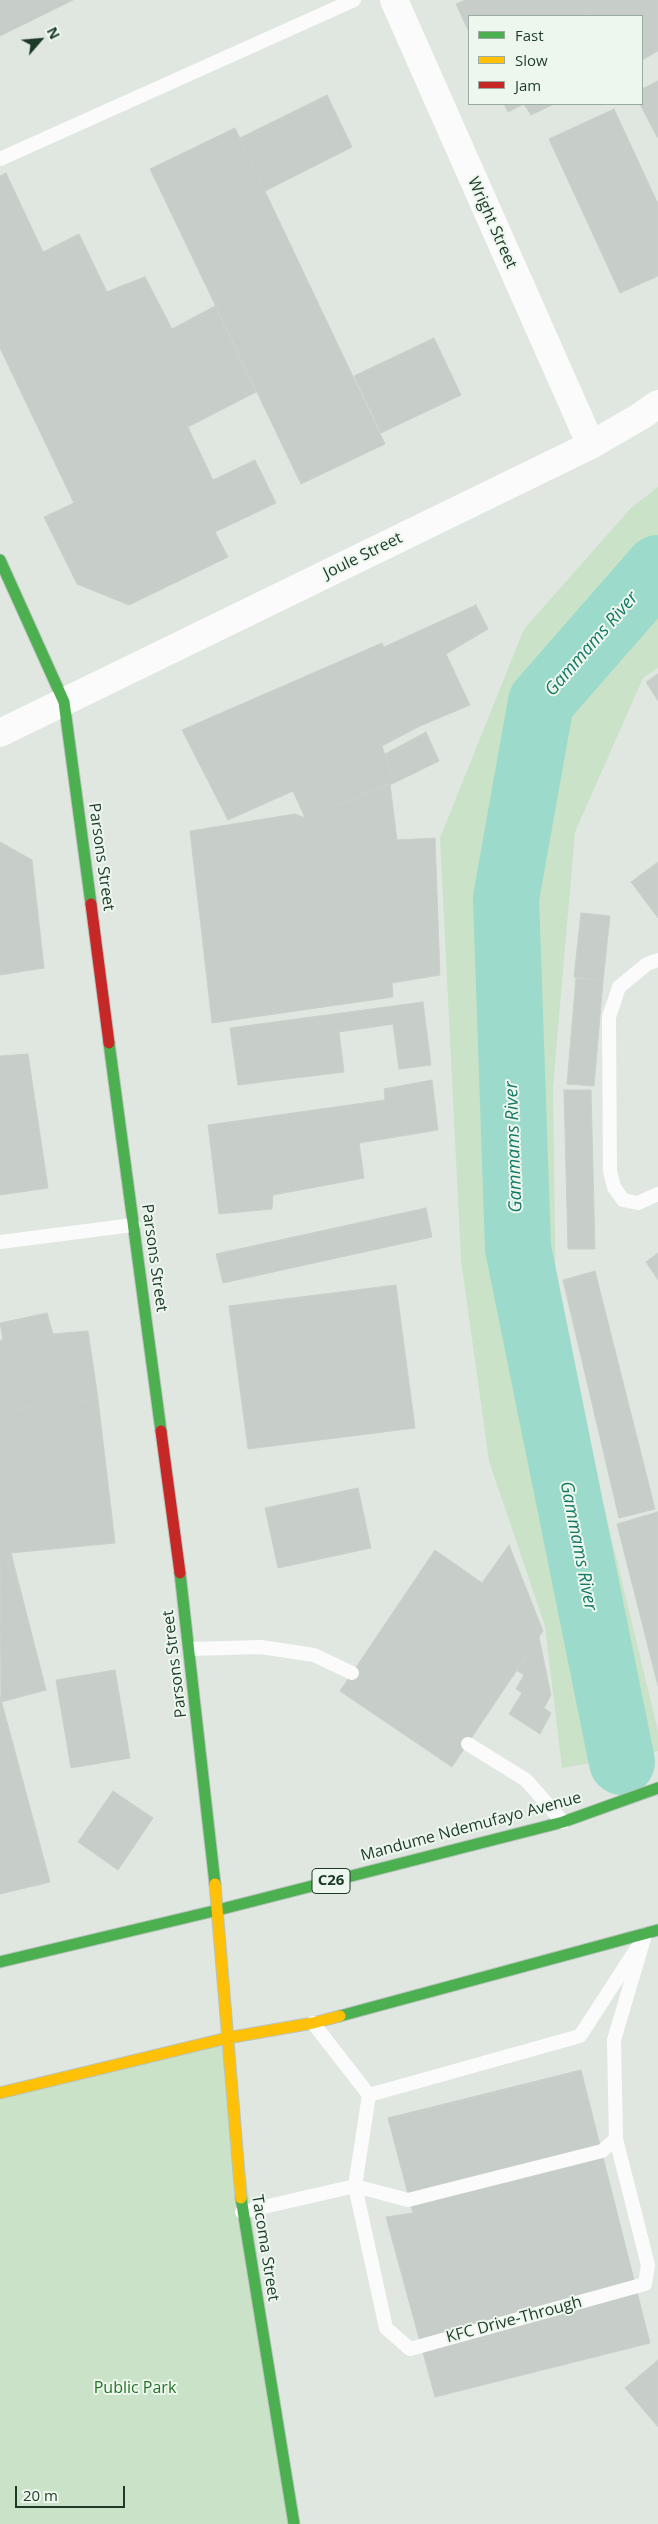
<!DOCTYPE html>
<html>
<head>
<meta charset="utf-8">
<style>
	body { margin:0 }
	#map { position:relative; width:658px; height:2524px; overflow:hidden; background:#e0e7e1; font-family:"Open Sans",sans-serif }
	canvas { display:block }
	.legend { position:absolute; left:468px; top:15px; width:175px; height:90px; box-sizing:border-box; background:#edf7ee; border:1px solid #9aab9f; margin:0; padding:6px 9px; list-style:none; font-size:15px; color:#1d3a28 }
	.legend li { display:flex; align-items:center; gap:10px; height:25px }
	.legend b { width:25px; border:1px solid #9aab9f }
	.north { position:absolute; left:15px; top:15px; width:50px; height:50px; -webkit-text-stroke:4px #edf7ee; paint-order:stroke; rotate:63deg; font-size:14px; font-weight:700; line-height:20px; text-align:center; color:#1d3a28 }
	.north::after { content:''; display:block; margin:auto; width:18px; height:22px; background:#1d3a28; clip-path:polygon(50% 0,100% 100%,50% 72%,0 100%) }
	.scale { position:absolute; left:15px; top:2486px; width:110px; height:22px; box-sizing:border-box; border:2px solid #1d3a28; border-top:0; padding-left:6px; font-size:15px; line-height:18px; white-space:nowrap; color:#1d3a28; -webkit-text-stroke:4px #edf7ee; paint-order:stroke }
</style>
</head>
<body>
<div id="map">
<canvas width="658" height="2524"></canvas>
<ul class="legend">
<li><b style="height:6px;background:#4caf50"></b>Fast</li>
<li><b style="height:6px;background:#ffc107"></b>Slow</li>
<li><b style="height:6px;background:#c62828"></b>Jam</li>
</ul>
<div class="north">N</div>
<div class="scale">20 m</div>
</div>
<script>
const context = document.querySelector('canvas').getContext('2d');
context.lineJoin = 'round';
function paint(path, color) { context.fillStyle = color; context.fill(path, 'evenodd'); }
const toPath = rows => new Path2D(rows.map(r => 'M' + r).join(''));
function strokePath(path, color, width, dash) { context.strokeStyle = color; context.lineWidth = width; context.lineCap = dash ? 'butt' : 'round'; context.setLineDash(dash || []); context.stroke(path); }
function label(font, color, halo, rows, align = 'center') {
  context.font = font + ' "Open Sans",sans-serif'; context.lineWidth = 4; context.setLineDash([]); context.textBaseline = 'middle'; context.strokeStyle = halo; context.fillStyle = color; for (const [text, x, y, turn = 0] of rows) {
    context.save(); context.translate(x, y); context.rotate((+turn || 0) * Math.PI / 180); context.textAlign = isNaN(turn) ? turn : align; if (halo) context.strokeText(text, 0, 0); context.fillText(text, 0, 0); context.restore();
  }
}
paint(toPath([
	[658,487,658,668,643,678,575,832,553,1087,556,1308,658,1731,658,1751,562,1768,545,1626,489,1461,461,1260,440,838,524,629,631,508],
	[227,2038,294,2524,0,2524,0,2093]
]), '#c9e2c8');
strokePath(toPath([
	[622,1762,518,1248,506,898,541,702,658,568]
]), '#9cdacb', 66);
const building = toPath([
	[0,0,73,0,0,36,0,0],
	[465,0,579,0,587,16,469,16,469,32,456,4,465,0],
	[579,0,658,0,658,51,642,60,642,16,587,16,579,0],
	[658,81,658,137,657,137,640,104,642,104,642,89,658,81],
	[327,95,352,147,265,191,240,138,327,95],
	[504,104,554,104,531,115,524,104,508,112,504,104],
	[614,109,658,204,658,276,620,293,549,139,614,109],
	[235,128,385,444,301,484,150,169,235,128],
	[6,173,43,252,79,234,107,292,121,286,213,480,255,460,276,503,215,532,228,557,129,605,77,584,44,517,74,503,0,348,0,176,6,173],
	[145,277,172,329,215,306,256,392,188,427,121,286,145,277],
	[434,338,461,395,381,433,354,376,434,338],
	[476,605,488,629,446,654,470,705,420,726,384,647,476,605],
	[382,643,420,726,382,746,394,783,305,818,293,791,228,820,182,730,382,643],
	[658,674,658,701,646,682,658,674],
	[426,732,439,761,394,783,385,754,426,732],
	[390,784,397,840,435,838,440,975,392,983,393,997,212,1023,190,831,295,814,305,818,390,784],
	[0,842,32,860,44,968,0,975,0,842],
	[658,862,658,918,631,882,658,862],
	[581,913,610,916,603,981,574,977,581,913],
	[576,978,603,981,594,1086,567,1084,576,978],
	[423,1002,431,1065,399,1069,393,1024,339,1032,344,1072,238,1085,230,1028,423,1002],
	[28,1054,48,1188,0,1195,0,1056,28,1054],
	[432,1080,438,1130,359,1143,364,1178,273,1195,272,1209,219,1214,208,1125,385,1100,384,1089,432,1080],
	[564,1090,591,1090,595,1249,568,1249,564,1090],
	[426,1208,432,1237,223,1283,216,1254,426,1208],
	[658,1253,658,1280,646,1262,658,1253],
	[595,1271,655,1509,619,1518,563,1280,595,1271],
	[396,1285,415,1428,248,1449,229,1306,396,1285],
	[47,1313,53,1334,88,1331,98,1399,0,1411,0,1341,3,1339,0,1323,47,1313],
	[98,1399,115,1543,0,1554,0,1411,98,1399],
	[358,1488,371,1548,278,1568,265,1508,358,1488],
	[658,1512,658,1686,617,1524,658,1512],
	[509,1545,543,1631,452,1767,340,1691,435,1550,482,1583,509,1545],
	[11,1553,46,1690,1,1702,0,1554,11,1553],
	[539,1637,551,1695,544,1708,551,1713,540,1734,509,1714,522,1693,516,1689,524,1675,516,1670,539,1637],
	[115,1670,130,1758,71,1768,56,1680,115,1670],
	[0,1696,50,1882,0,1894,0,1696],
	[113,1791,153,1818,118,1870,78,1842,113,1791],
	[581,2070,650,2343,435,2397,386,2217,413,2213,388,2118,581,2070],
	[658,2360,658,2427,625,2388,658,2360]
]);
paint(building, '#c7cec9');
strokePath(building, '#c9d0ca', 1);
const fast = toPath([
	[0,560,64,702,91,904],
	[109,1043,161,1431],
	[180,1573,215,1884],
	[0,1962,218,1910,563,1822,658,1788],
	[340,2016,658,1930],
	[241,2198,294,2524]
]);
const slow = toPath([
	[215,1884,241,2198],
	[0,2093,227,2038,313,2023,340,2016]
]);
const jam = toPath([
	[91,904,109,1043],
	[161,1431,180,1573]
]);
strokePath(fast, '#b9c4bc', 13);
strokePath(slow, '#b9c4bc', 13);
strokePath(jam, '#b9c4bc', 13);
strokePath(toPath([
	[0,159,354,0],
	[658,960,647,964,619,987,609,1017,610,1171,614,1187,623,1200,638,1203,658,1194],
	[0,1242,133,1225],
	[190,1649,261,1647,314,1655,352,1673],
	[468,1744,526,1780,563,1822],
	[313,2023,369,2095,580,2036,637,1948],
	[369,2095,355,2186,386,2328,410,2349,645,2284,648,2265,616,2139],
	[242,2212,355,2186,408,2200,602,2151,616,2139,614,2040,645,1935]
]), '#fafbfa', 14);
strokePath(toPath([
	[394,0,591,445],
	[0,733,591,445,641,416,658,404]
]), '#fafbfa', 28);
strokePath(fast, '#4caf50', 11);
strokePath(slow, '#ffc107', 11);
strokePath(jam, '#c62828', 11);
for (const [x, y, w] of [
	[331,1881,38]
]) { const box = new Path2D(); box.roundRect(x - w / 2, y - 12.5, w, 25, 4); context.fillStyle = '#edf7ee'; context.fill(box); strokePath(box, '#1d3a28', 1); }
label('bold 15px', '#1d3a28', null, [
	["C26",331,1881]
]);
label('16px', '#1d3a28', '#edf7ee', [
	["Wright Street",492,223,66],
	["Joule Street",363,556,-26],
	["Parsons Street",101,857,82],
	["Parsons Street",154,1258,82],
	["Parsons Street",175,1664,-97],
	["Mandume Ndemufayo Avenue",471,1827,-15],
	["Tacoma Street",265,2248,81],
	["KFC Drive-Through",514,2320,-15]
]);
label('16px', '#257327', '#edf7ee', [
	["Public Park",135,2388]
]);
label('italic 18px', '#147965', '#edf7ee', [
	["Gammams River",592,644,-49],
	["Gammams River",514,1147,-92],
	["Gammams River",578,1546,79]
]);
</script>
</body>
</html>
